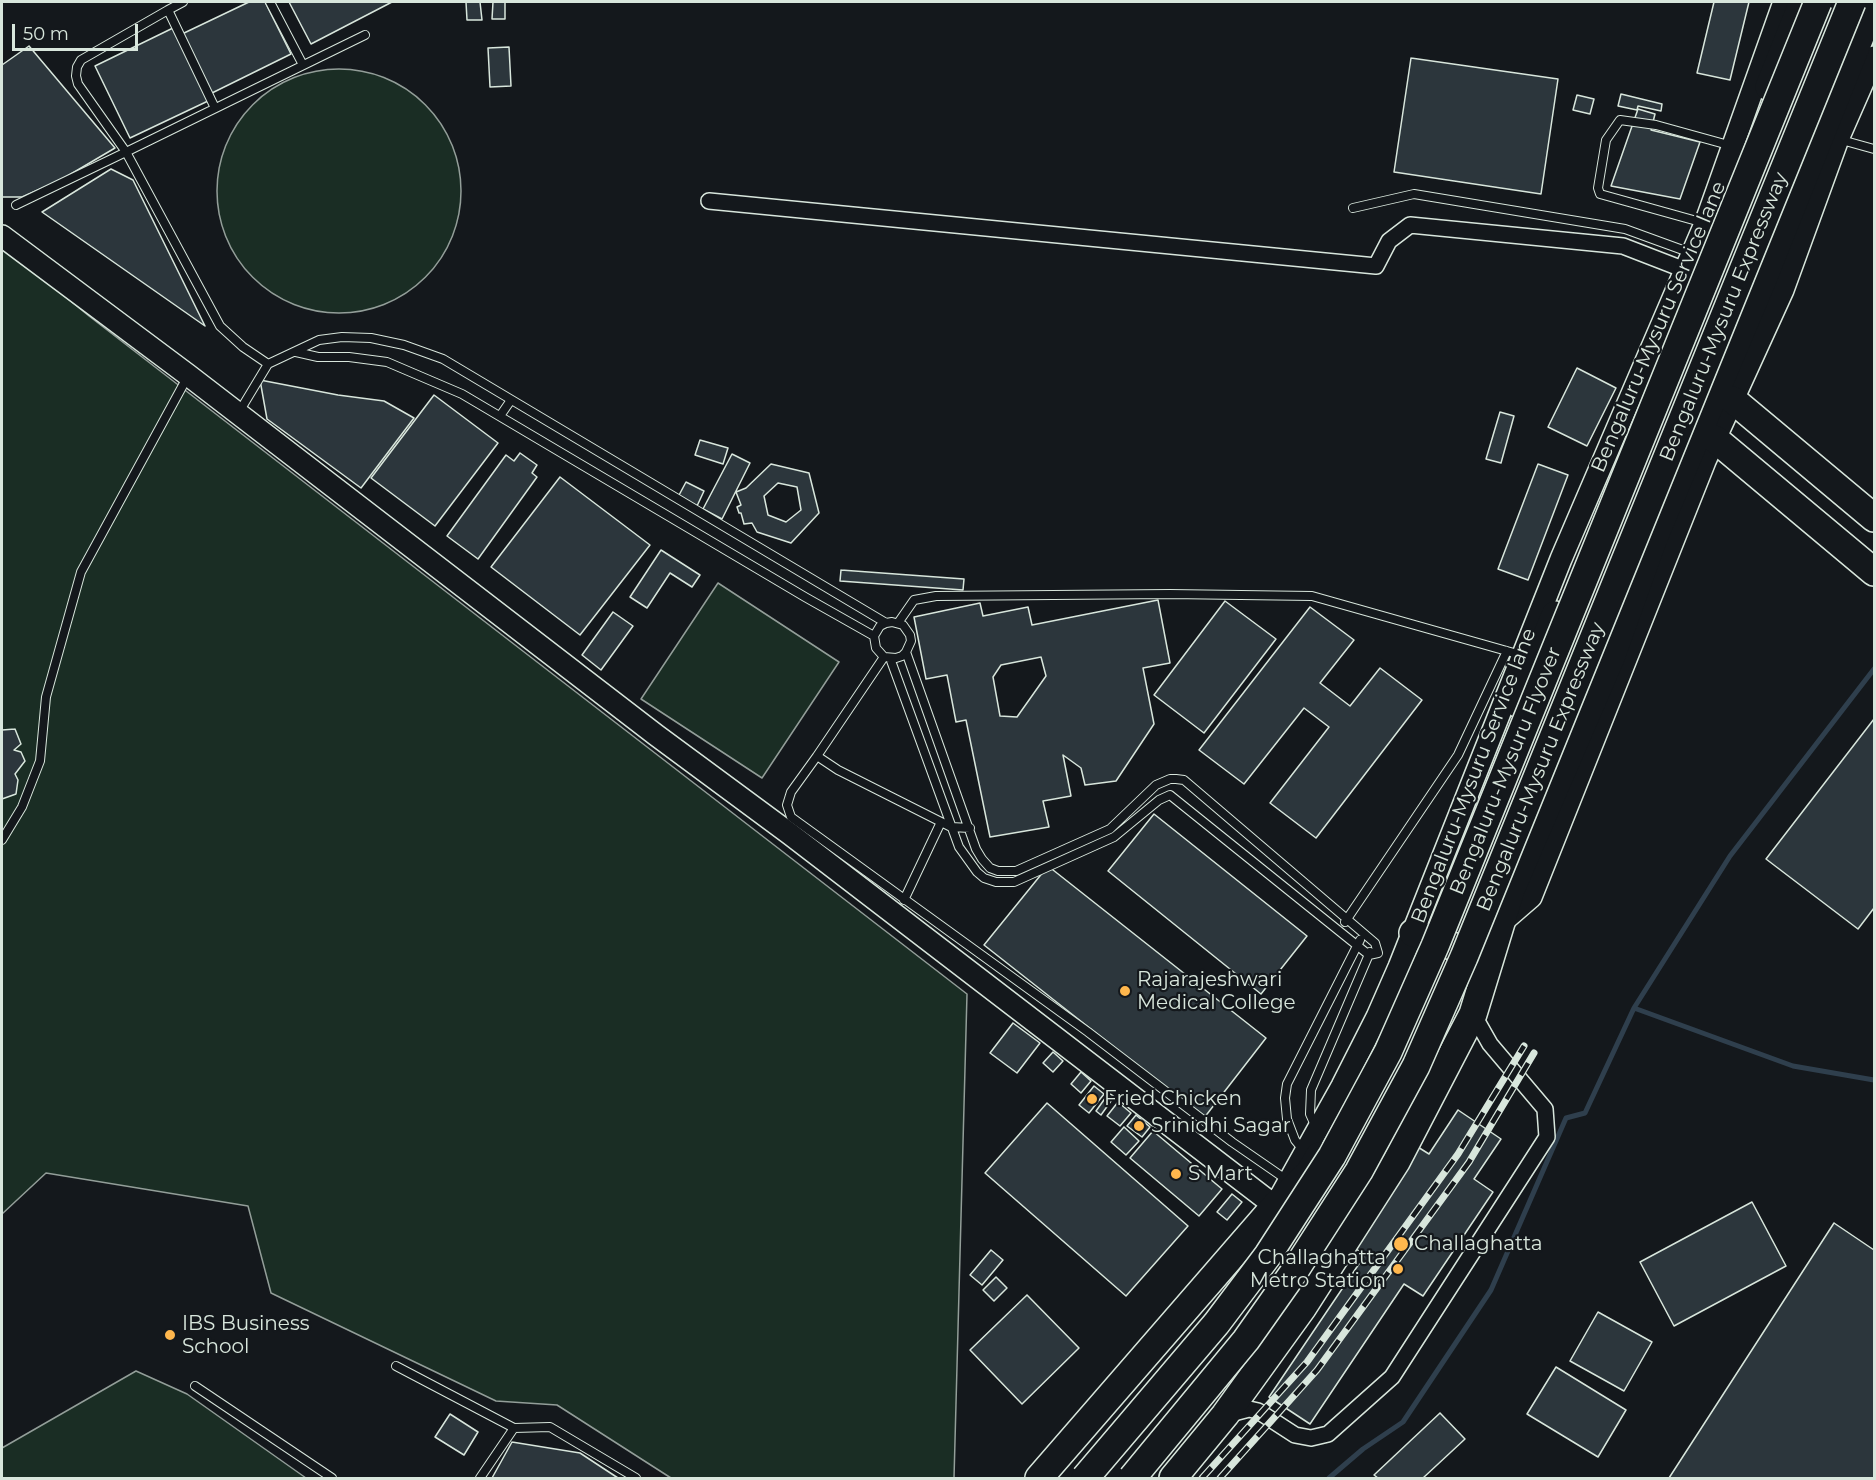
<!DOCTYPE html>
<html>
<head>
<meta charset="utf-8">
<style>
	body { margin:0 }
	#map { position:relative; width:1876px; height:1480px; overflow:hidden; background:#14181c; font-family:Montserrat,sans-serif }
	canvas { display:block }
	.frame { position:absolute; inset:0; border:3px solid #d8e6dc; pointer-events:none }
	.scale { position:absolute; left:12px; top:24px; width:126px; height:27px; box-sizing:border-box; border:3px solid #d8e6dc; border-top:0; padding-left:8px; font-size:18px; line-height:21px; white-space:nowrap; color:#d8e6dc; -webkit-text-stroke:4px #14181c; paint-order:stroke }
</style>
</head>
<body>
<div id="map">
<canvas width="1876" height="1480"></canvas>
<div class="frame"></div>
<div class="scale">50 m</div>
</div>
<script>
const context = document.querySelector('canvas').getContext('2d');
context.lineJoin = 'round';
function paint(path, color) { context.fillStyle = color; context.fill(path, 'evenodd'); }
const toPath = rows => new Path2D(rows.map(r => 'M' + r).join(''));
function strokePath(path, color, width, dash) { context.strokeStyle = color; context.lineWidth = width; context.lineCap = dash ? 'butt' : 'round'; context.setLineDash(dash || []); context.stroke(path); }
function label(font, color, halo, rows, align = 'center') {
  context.font = font + ' Montserrat,sans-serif'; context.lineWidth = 4.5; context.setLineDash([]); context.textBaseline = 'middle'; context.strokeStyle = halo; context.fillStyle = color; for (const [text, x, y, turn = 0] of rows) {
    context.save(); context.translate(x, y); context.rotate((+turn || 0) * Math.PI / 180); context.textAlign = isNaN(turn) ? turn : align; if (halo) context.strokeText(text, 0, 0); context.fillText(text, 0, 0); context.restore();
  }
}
const green = toPath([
	'217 191a122 122 0 1 1 244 0a122 122 0 1 1-244 0Z',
	[2,245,89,316,967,994,954,1478,671,1478,557,1405,496,1401,271,1293,248,1206,46,1173,2,1214,2,245],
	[718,583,839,662,762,778,641,699,718,583],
	[136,1371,187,1394,306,1478,2,1478,2,1448,136,1371]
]);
paint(green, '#1a2d24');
strokePath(green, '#939e99', 1.5);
strokePath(toPath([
	[1874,669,1730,856,1634,1008,1793,1066,1874,1080],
	[1329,1478,1363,1449,1403,1422,1491,1290,1566,1118,1585,1113,1634,1008]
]), '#2f3f4d', 5);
const building = toPath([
	[249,2,265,2,291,54,212,93,182,34,249,2],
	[289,2,392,2,311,44,289,2],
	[466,2,480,2,482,20,467,20,466,2],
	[493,2,505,2,505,19,492,19,493,2],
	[1714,2,1749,2,1730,80,1697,73,1714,2],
	[173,28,208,101,130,138,95,66,173,28],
	[29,46,115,148,59,181,22,197,2,197,2,65,29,46],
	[509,47,511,86,490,87,488,48,509,47],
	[1411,58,1558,79,1541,194,1394,172,1411,58],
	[1621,94,1662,104,1661,111,1638,106,1637,110,1618,106,1621,94],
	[1577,95,1594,99,1590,114,1573,110,1577,95],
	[1638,109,1655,114,1651,130,1700,142,1680,199,1611,186,1638,109],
	[111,169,133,180,205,326,42,212,111,169],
	[1577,368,1616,388,1587,446,1548,427,1577,368],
	[260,380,338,395,384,401,414,418,361,488,267,419,260,380],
	[434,395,498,443,435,526,371,478,434,395],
	[1500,412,1514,416,1501,463,1486,459,1500,412],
	[700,440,728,448,723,464,695,455,700,440],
	[520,453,537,465,532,473,537,477,478,559,447,536,506,455,514,461,520,453],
	[732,454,750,463,722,519,703,509,732,454],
	[771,464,809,473,819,513,791,543,757,532,752,523,744,524,741,513,739,513,737,507,741,505,736,492,746,488,771,464],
	[778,483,797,487,801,510,786,522,768,515,764,496,778,483],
	[1538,464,1568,475,1528,580,1498,569,1538,464],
	[560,477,650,545,580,635,491,567,560,477],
	[686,482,704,491,697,506,678,497,686,482],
	[661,550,700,575,692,587,670,573,647,608,630,597,661,550],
	[841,570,964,579,963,590,840,581,841,570],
	[1158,600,1170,663,1143,668,1154,724,1116,781,1085,785,1081,768,1063,755,1071,796,1043,801,1049,827,990,837,966,720,956,722,947,675,926,679,914,617,980,603,983,616,1028,607,1032,625,1158,600],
	[1041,657,1046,676,1017,717,1000,716,993,677,1001,665,1041,657],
	[1225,601,1276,639,1204,733,1154,695,1225,601],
	[1310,607,1354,640,1320,683,1350,706,1380,668,1422,700,1316,838,1270,803,1329,727,1304,708,1244,784,1199,750,1310,607],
	[613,612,633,626,601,670,582,655,613,612],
	[1874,719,1874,908,1858,929,1766,859,1874,719],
	[15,729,21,744,14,750,21,752,25,761,15,774,18,780,16,794,2,799,2,730,15,729],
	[1154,814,1307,936,1261,994,1108,871,1154,814],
	[1048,866,1266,1038,1204,1118,984,945,1048,866],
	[1013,1023,1040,1043,1017,1073,990,1053,1013,1023],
	[1053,1052,1063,1061,1053,1072,1043,1063,1053,1052],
	[1081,1072,1091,1081,1081,1093,1071,1084,1081,1072],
	[1094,1086,1104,1094,1089,1113,1079,1105,1094,1086],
	[1106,1097,1111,1101,1101,1115,1096,1111,1106,1097],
	[1118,1102,1131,1113,1120,1126,1107,1116,1118,1102],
	[1047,1103,1188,1226,1126,1296,985,1173,1047,1103],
	[1458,1110,1501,1139,1474,1179,1493,1192,1423,1296,1404,1284,1310,1424,1269,1397,1365,1255,1347,1243,1413,1144,1429,1154,1458,1110],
	[1136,1115,1150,1127,1142,1137,1127,1126,1136,1115],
	[1124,1127,1139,1141,1126,1155,1111,1142,1124,1127],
	[1153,1131,1222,1189,1199,1216,1130,1158,1153,1131],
	[1232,1194,1242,1202,1227,1220,1217,1212,1232,1194],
	[1752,1202,1786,1266,1674,1326,1640,1262,1752,1202],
	[1834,1223,1874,1250,1874,1478,1669,1478,1834,1223],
	[991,1250,1003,1260,982,1285,970,1275,991,1250],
	[996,1277,1007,1288,994,1301,983,1290,996,1277],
	[1027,1295,1079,1348,1022,1404,970,1350,1027,1295],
	[1598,1312,1652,1342,1624,1391,1570,1361,1598,1312],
	[1556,1367,1626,1410,1598,1457,1527,1414,1556,1367],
	[1440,1413,1465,1439,1423,1478,1378,1478,1374,1475,1440,1413],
	[450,1414,478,1432,464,1455,435,1437,450,1414],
	[512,1442,580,1453,618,1478,492,1478,512,1442]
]);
paint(building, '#2c363c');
strokePath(building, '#d8e6dc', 1.5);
const lane = toPath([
	[183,2,168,10,215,108],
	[270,2,303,65],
	[365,35,126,152,220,326,243,347,268,364,319,340,342,337,371,338,404,345,443,359,886,623,892,622,903,625,910,635,911,641,906,652,902,656,896,658,884,657,876,648,874,636,880,626,886,623],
	[1838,139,1874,149],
	[16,205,126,152,78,84,76,76,77,67,81,60,168,10],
	[1353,208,1414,194,1625,229,1691,253],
	[1704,223,1600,194,1598,188,1606,140,1620,120,1656,125,1732,146],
	[296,352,318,357,349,357,387,362,462,394,805,597,874,636],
	[239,412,268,364],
	[500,416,511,400],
	[898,623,914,600,936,596,1170,594,1312,596,1521,655],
	[884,657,817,756,838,770,951,827,970,828],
	[890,658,959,847,977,872,984,878,996,882,1014,882,1114,837,1159,800,1170,795,1369,955,1378,953,1375,943,1184,780,1176,779,1170,779,1156,785,1110,829,1016,871,998,871,990,868,982,859,976,849,906,652],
	[817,756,791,792,787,805,791,817,1088,1032,1232,1142,1287,1180],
	[2,840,22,807,40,761,46,697,81,572,188,376],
	[904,900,941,822],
	[1345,922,1458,755,1507,651],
	[1315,1125,1310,1114,1311,1090,1370,952],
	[1304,1151,1295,1140,1287,1119,1285,1098,1287,1084,1360,940],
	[396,1366,514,1428],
	[195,1386,332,1478],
	[480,1478,514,1428,550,1427,636,1478]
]);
const street = toPath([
	[709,201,1376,266,1389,241,1410,225,1623,246,1685,270],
	[1226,1415,1249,1409,1258,1411,1295,1435,1311,1438,1328,1434,1392,1377,1547,1137,1545,1109,1490,1044,1473,1014]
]);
const secondary = toPath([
	[2,236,188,375,656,735,790,834,1275,1206,1342,1086,1377,1017,1399,967,1561,559,1705,224,1784,2],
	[1501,923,1531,897,1705,461,1783,290,1838,139,1874,57]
]);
const highway = toPath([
	[1769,87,1803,2],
	[1733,400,1874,518],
	[1715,439,1874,572],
	[1519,704,1555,615],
	[1413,933,1488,958],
	[1039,1478,1275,1206,1309,1173,1319,1156],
	[1173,1478,1225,1415,1303,1307,1396,1162,1473,1014,1511,890,1611,658,1654,538,1762,282,1874,2]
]);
strokePath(lane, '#d8e6dc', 10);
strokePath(street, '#d8e6dc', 18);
strokePath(secondary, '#d8e6dc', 24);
strokePath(highway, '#d8e6dc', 30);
strokePath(lane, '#14181c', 8);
strokePath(street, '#14181c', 15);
strokePath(secondary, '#14181c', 21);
strokePath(highway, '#14181c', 27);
const rail = toPath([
	[1202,1478,1307,1362,1458,1154,1524,1046],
	[1220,1478,1317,1370,1469,1162,1534,1053]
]);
strokePath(rail, '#d8e6dc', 7);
strokePath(rail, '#14181c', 4.5, [14]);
const highwayBridge = toPath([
	[1085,1478,1216,1324,1268,1255,1332,1156,1388,1052,1435,946,1818,2],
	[1132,1478,1246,1340,1294,1272,1359,1171,1416,1066,1464,957,1852,2]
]);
strokePath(highwayBridge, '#d8e6dc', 30, []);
strokePath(highwayBridge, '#14181c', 27);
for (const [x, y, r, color] of [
	[1125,991,6,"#ffb74d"],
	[1092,1099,6,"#ffb74d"],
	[1139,1126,6,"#ffb74d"],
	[1176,1174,6,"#ffb74d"],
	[1401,1244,8,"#ffb74d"],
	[1398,1269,6,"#ffb74d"],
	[170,1335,6,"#ffb74d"]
]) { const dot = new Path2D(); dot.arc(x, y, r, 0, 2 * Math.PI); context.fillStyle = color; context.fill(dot); strokePath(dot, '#14181c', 2); }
label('20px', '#d8e6dc', '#14181c', [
	["Bengaluru-Mysuru Expressway",1724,317,-68],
	["Bengaluru-Mysuru Service lane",1659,327,-67],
	["Bengaluru-Mysuru Expressway",1541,767,-68],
	["Bengaluru-Mysuru Flyover",1506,771,-68],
	["Bengaluru-Mysuru Service lane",1474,776,-69]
]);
label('20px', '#d8e6dc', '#14181c', [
	["Rajarajeshwari",1137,980],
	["Medical College",1137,1003],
	["Fried Chicken",1104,1099],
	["Srinidhi Sagar",1151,1126],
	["S Mart",1188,1174],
	["Challaghatta",1414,1244],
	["Challaghatta",1386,1258,"right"],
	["Metro Station",1386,1281,"right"],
	["IBS Business",182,1324],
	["School",182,1347]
], 'left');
</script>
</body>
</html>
